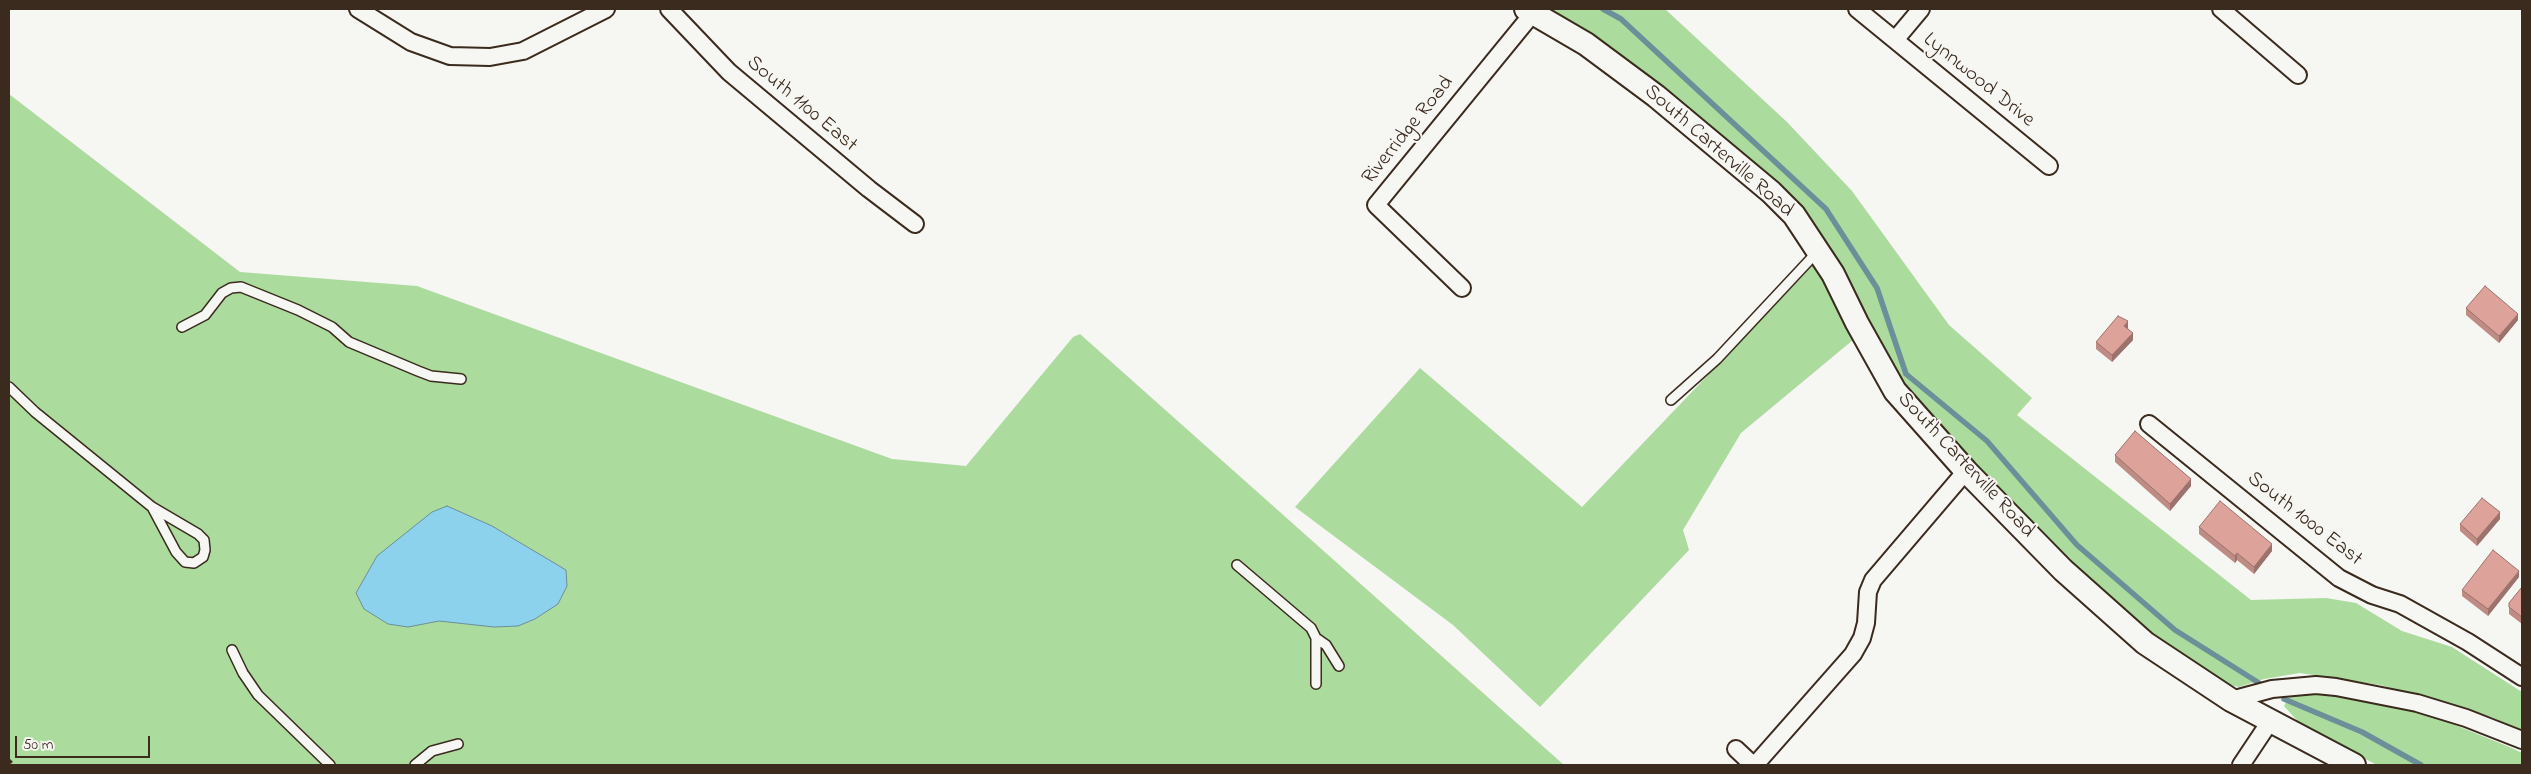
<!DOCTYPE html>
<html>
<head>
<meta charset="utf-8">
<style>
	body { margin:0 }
	#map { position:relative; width:2531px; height:774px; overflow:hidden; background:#f6f6f2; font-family:"Indie Flower",sans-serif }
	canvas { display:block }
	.frame { position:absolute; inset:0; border:10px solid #3b2a1e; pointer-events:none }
	.scale { position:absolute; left:15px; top:736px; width:135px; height:22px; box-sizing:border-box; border:2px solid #3b2a1e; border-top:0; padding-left:6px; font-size:15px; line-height:18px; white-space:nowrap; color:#3b2a1e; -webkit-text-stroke:4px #f6f6f2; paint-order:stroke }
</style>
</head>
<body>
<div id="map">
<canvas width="2531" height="774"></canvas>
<div class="frame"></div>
<div class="scale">50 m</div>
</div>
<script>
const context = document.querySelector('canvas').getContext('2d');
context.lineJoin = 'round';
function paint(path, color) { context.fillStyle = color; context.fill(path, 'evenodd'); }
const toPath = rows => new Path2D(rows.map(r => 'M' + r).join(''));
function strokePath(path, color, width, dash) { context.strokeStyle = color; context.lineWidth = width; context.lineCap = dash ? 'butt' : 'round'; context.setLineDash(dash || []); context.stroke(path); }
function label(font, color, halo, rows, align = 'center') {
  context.font = font + ' "Indie Flower",sans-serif'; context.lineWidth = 4; context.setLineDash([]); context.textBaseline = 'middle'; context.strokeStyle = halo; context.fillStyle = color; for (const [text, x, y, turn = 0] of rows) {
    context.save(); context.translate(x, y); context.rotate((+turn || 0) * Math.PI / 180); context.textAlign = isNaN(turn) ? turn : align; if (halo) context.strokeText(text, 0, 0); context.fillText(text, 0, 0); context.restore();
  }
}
paint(toPath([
	[1541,9,1665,9,1787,122,1852,191,1949,325,2032,398,2017,415,2251,600,2326,598,2356,603,2402,631,2452,647,2522,692,2522,732,2494,718,2381,685,2300,673,2264,679,2239,687,2217,682,2132,621,2014,508,1921,407,1885,360,1808,216],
	[9,94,240,272,417,286,892,459,966,466,1073,337,1080,334,1564,765,9,765],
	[1814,264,1853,340,1741,433,1683,530,1689,550,1540,707,1453,625,1295,507,1420,368,1582,507],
	[2323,690,2423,712,2512,748,2522,753,2522,765,2377,765,2302,726,2284,706,2291,693]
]), '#abdc9d');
const water = toPath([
	[447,506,492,526,566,570,567,586,558,604,535,619,518,626,494,627,439,621,408,627,388,624,364,609,356,593,377,556,432,512,447,506]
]);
paint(water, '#8cd2ed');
strokePath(water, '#6c8f9a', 1);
strokePath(toPath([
	[1603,9,1621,19,1826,209,1877,288,1906,374,1987,441,2077,545,2175,630,2259,683],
	[2284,699,2362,732,2421,765]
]), '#6c8f9a', 5.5);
const lane = toPath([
	[182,327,205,315,222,293,231,288,241,287,298,310,332,327,349,342,418,371,431,376,461,379],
	[9,387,35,412,152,507,198,534,204,540,205,550,203,557,194,563,185,562,176,552,152,507],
	[1671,400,1717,359,1818,251],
	[1237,565,1311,628,1316,638,1316,684],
	[1316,638,1326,645,1339,666],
	[232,650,243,673,258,695,330,765],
	[415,765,432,751,458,744]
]);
const street = toPath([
	[358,9,411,42,450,56,490,57,523,51,606,9],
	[669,9,729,72,869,189,915,224],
	[1857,9,2049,166],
	[2221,9,2298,75],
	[1895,40,1921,9],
	[1462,288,1376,205,1533,13],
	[2149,424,2339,578,2372,595,2400,604,2468,642,2522,677],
	[2231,700,2272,689,2316,685,2336,687,2417,703,2466,718,2522,740],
	[1736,749,1753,765],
	[1755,765,1853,654,1862,638,1866,623,1868,592,1873,580,1966,471],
	[2241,765,2271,720]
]);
const secondary = toPath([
	[1526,9,1586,44,1656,96,1771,192,1794,215,1833,274,1857,323,1895,391,1966,471,2063,570,2145,643,2231,700,2354,765]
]);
strokePath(lane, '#3b2a1e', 12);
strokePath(street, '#3b2a1e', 20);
strokePath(secondary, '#3b2a1e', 26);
strokePath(toPath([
	[9,760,14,765]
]), '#3b2a1e', 3, [4, 4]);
strokePath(lane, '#f6f6f2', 9);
strokePath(street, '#f6f6f2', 16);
strokePath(secondary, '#f6f6f2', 22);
paint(toPath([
	[2466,308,2518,320,2499,343,2466,315],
	[2128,328,2133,340,2112,362,2096,349,2096,342],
	[2115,455,2191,486,2170,511,2115,462],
	[2500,519,2477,546,2460,531,2460,524],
	[2199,527,2272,551,2254,574,2237,560,2235,563,2199,534],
	[2519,577,2488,616,2462,596,2462,590],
	[2522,587,2522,624,2509,614,2509,603]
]), '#be8c85');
paint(toPath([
	[2518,314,2518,320,2499,343,2499,336],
	[2128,321,2128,328,2124,333,2124,326],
	[2133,333,2133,340,2112,362,2112,355],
	[2191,479,2191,486,2170,511,2170,504],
	[2500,512,2500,519,2477,546,2477,539],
	[2272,544,2272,551,2254,574,2254,567],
	[2237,553,2237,560,2235,563,2235,556],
	[2519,571,2519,577,2488,616,2488,609]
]), '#9b726c');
const building = toPath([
	[2485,286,2518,314,2499,336,2466,308,2485,286],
	[2118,316,2128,321,2124,326,2133,333,2112,355,2096,342,2118,316],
	[2135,431,2191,479,2170,504,2115,455,2135,431],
	[2482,498,2500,512,2477,539,2460,524,2482,498],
	[2220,501,2272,544,2254,567,2237,553,2235,556,2199,527,2220,501],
	[2493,550,2519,571,2488,609,2462,590,2493,550],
	[2522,587,2522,617,2509,607,2509,603,2522,587]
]);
paint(building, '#dda39b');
strokePath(building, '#9b726c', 1);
label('21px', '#3b2a1e', '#f6f6f2', [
	["Lynnwood Drive",1978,81,39],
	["South 1100 East",801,105,40],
	["Riverridge Road",1409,131,-51],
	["South Carterville Road",1718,152,41],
	["South Carterville Road",1965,466,47],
	["South 1000 East",2304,520,38]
]);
</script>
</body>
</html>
